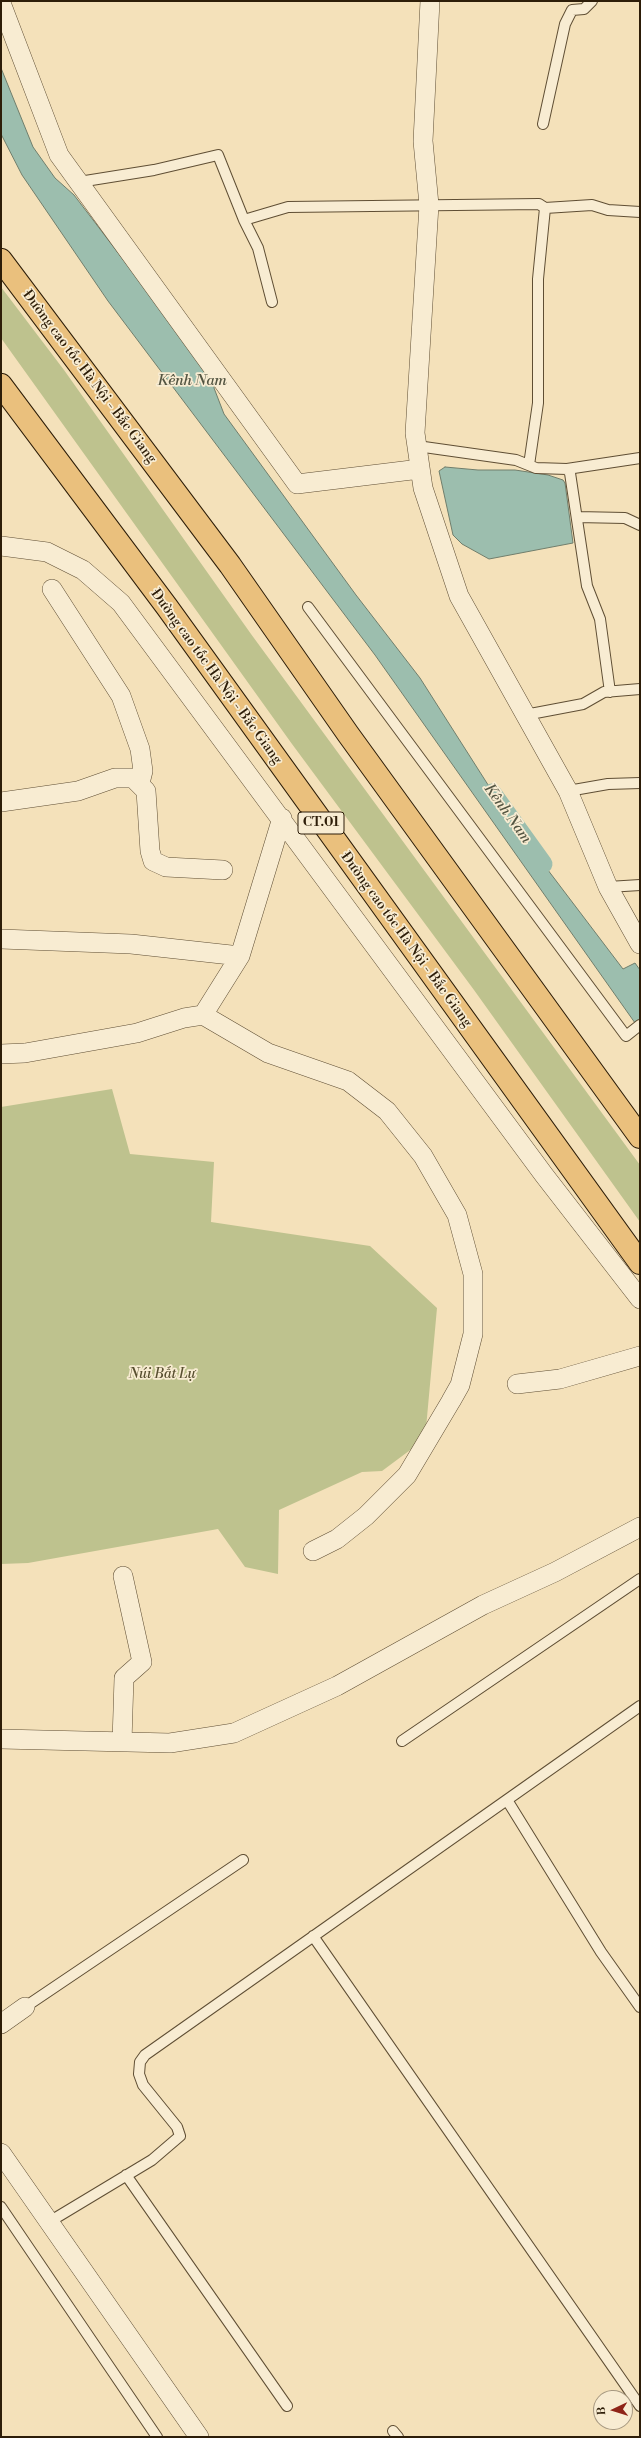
<!DOCTYPE html>
<html>
<head>
<meta charset="utf-8">
<style>
	body { margin:0 }
	#map { position:relative; width:641px; height:2438px; overflow:hidden; background:#f4e1ba; font-family:"Libre Bodoni",serif }
	canvas { display:block }
	.frame { position:absolute; inset:0; border:2px solid #2d1d08; pointer-events:none }
	.north { position:absolute; left:593px; top:2390px; width:40px; height:40px; box-sizing:border-box; background:#f8ecd2; border:1px solid #a79981; border-radius:50%; rotate:266deg; font-size:11px; font-weight:700; line-height:16px; text-align:center; color:#2d1d08 }
	.north::after { content:''; display:block; margin:auto; width:14px; height:18px; background:#8f2418; clip-path:polygon(50% 0,100% 100%,50% 72%,0 100%) }
</style>
</head>
<body>
<div id="map">
<canvas width="641" height="2438"></canvas>
<div class="frame"></div>
<div class="north">B</div>
</div>
<script>
const context = document.querySelector('canvas').getContext('2d');
context.lineJoin = 'round';
function paint(path, color) { context.fillStyle = color; context.fill(path, 'evenodd'); }
const toPath = rows => new Path2D(rows.map(r => 'M' + r).join(''));
function strokePath(path, color, width, dash) { context.strokeStyle = color; context.lineWidth = width; context.lineCap = dash ? 'butt' : 'round'; context.setLineDash(dash || []); context.stroke(path); }
function label(font, color, halo, rows, align = 'center') {
  context.font = font + ' "Libre Bodoni",serif'; context.lineWidth = 3.5; context.setLineDash([]); context.textBaseline = 'middle'; context.strokeStyle = halo; context.fillStyle = color; for (const [text, x, y, turn = 0] of rows) {
    context.save(); context.translate(x, y); context.rotate((+turn || 0) * Math.PI / 180); context.textAlign = isNaN(turn) ? turn : align; if (halo) context.strokeText(text, 0, 0); context.fillText(text, 0, 0); context.restore();
  }
}
paint(toPath([
	[1,287,64,370,251,634,640,1165,640,1222,474,990,292,744,1,338],
	[112,1089,130,1154,214,1162,211,1222,370,1246,437,1308,425,1439,382,1471,362,1472,279,1510,278,1574,245,1567,218,1529,28,1563,1,1564,1,1107]
]), '#bec28e');
const water = toPath([
	[1,68,33,147,55,178,74,195,215,380,214,388,224,414,356,595,420,678,513,824,623,969,635,963,640,970,640,1030,375,655,108,301,22,175,1,134,1,68],
	[445,467,478,470,515,470,548,475,563,480,565,483,573,543,489,559,462,544,453,535,439,471,445,467]
]);
paint(water, '#9cbeae');
strokePath(water, '#707e6c', 1);
strokePath(toPath([
	[492,793,543,864]
]), '#9cbeae', 19);
const service = toPath([
	[543,124,565,24,572,10,584,9,592,1],
	[79,182,154,170,218,155,244,220,258,248,272,302],
	[244,220,288,207,539,204,545,208,592,205,608,210,640,212],
	[417,446,516,460,536,468,567,469,640,458],
	[529,465,538,403,538,279,545,208],
	[567,469,570,473,587,586,600,619,610,692],
	[577,517,625,518,640,525],
	[308,607,626,1036,640,1025],
	[525,715,583,704,604,692,640,689],
	[568,791,608,784,640,783],
	[608,887,640,885],
	[402,1741,640,1579],
	[507,1800,601,1952,640,2007],
	[313,1936,640,2406],
	[25,2007,243,1860],
	[126,2175,287,2406],
	[1,2207,157,2437],
	[49,2222,152,2160,180,2136,177,2127,143,2085,139,2074,140,2062,145,2055,640,1706],
	[393,2431,398,2437]
]);
const minor = toPath([
	[430,1,423,141,429,205,415,433,423,488,459,596,568,791,608,887,640,944],
	[1,3,59,155,297,484,420,469],
	[1,546,47,552,83,570,121,603,544,1175,640,1299],
	[52,589,121,696,140,749,143,771,140,783],
	[1,802,78,791,115,778,133,778,146,791,150,851,153,861,166,867,223,870],
	[1,939,131,944,240,956],
	[203,1015,268,1053,348,1081,387,1111,423,1156,457,1215,473,1274,473,1334,460,1385,451,1401,407,1475,366,1516,337,1539,313,1551],
	[1,1054,25,1053,137,1033,184,1018,203,1015,240,956,282,818],
	[517,1384,560,1379,640,1356],
	[1,1739,170,1743,234,1733,337,1686,483,1605,555,1572,640,1527],
	[122,1742,124,1678,142,1662,123,1576],
	[1,2024,25,2007],
	[1,2153,199,2437]
]);
const motorway = toPath([
	[1,260,230,565,348,734,640,1137],
	[1,385,167,607,640,1263]
]);
strokePath(service, '#5f4e34', 12);
strokePath(minor, '#5f4e34', 20);
strokePath(motorway, '#2d1d08', 24);
strokePath(service, '#f8ecd2', 10);
strokePath(minor, '#f8ecd2', 19);
strokePath(motorway, '#eac07d', 22);
for (const [x, y, w] of [
	[321,823,46]
]) { const box = new Path2D(); box.roundRect(x - w / 2, y - 11, w, 22, 3); context.fillStyle = '#f8ecd2'; context.fill(box); strokePath(box, '#2d1d08', 1); }
label('bold 13px', '#2d1d08', null, [
	["CT.01",321,823]
]);
label('14px', '#2d1d08', '#f8ecd2', [
	["Đường cao tốc Hà Nội - Bắc Giang",89,377,53],
	["Đường cao tốc Hà Nội - Bắc Giang",216,677,54],
	["Đường cao tốc Hà Nội - Bắc Giang",406,940,54]
]);
label('italic 14px', '#584f30', '#f8ecd2', [
	["Núi Bất Lự",162,1375]
]);
label('italic 15px', '#545542', '#f8ecd2', [
	["Kênh Nam",192,381],
	["Kênh Nam",507,814,54]
]);
</script>
</body>
</html>
